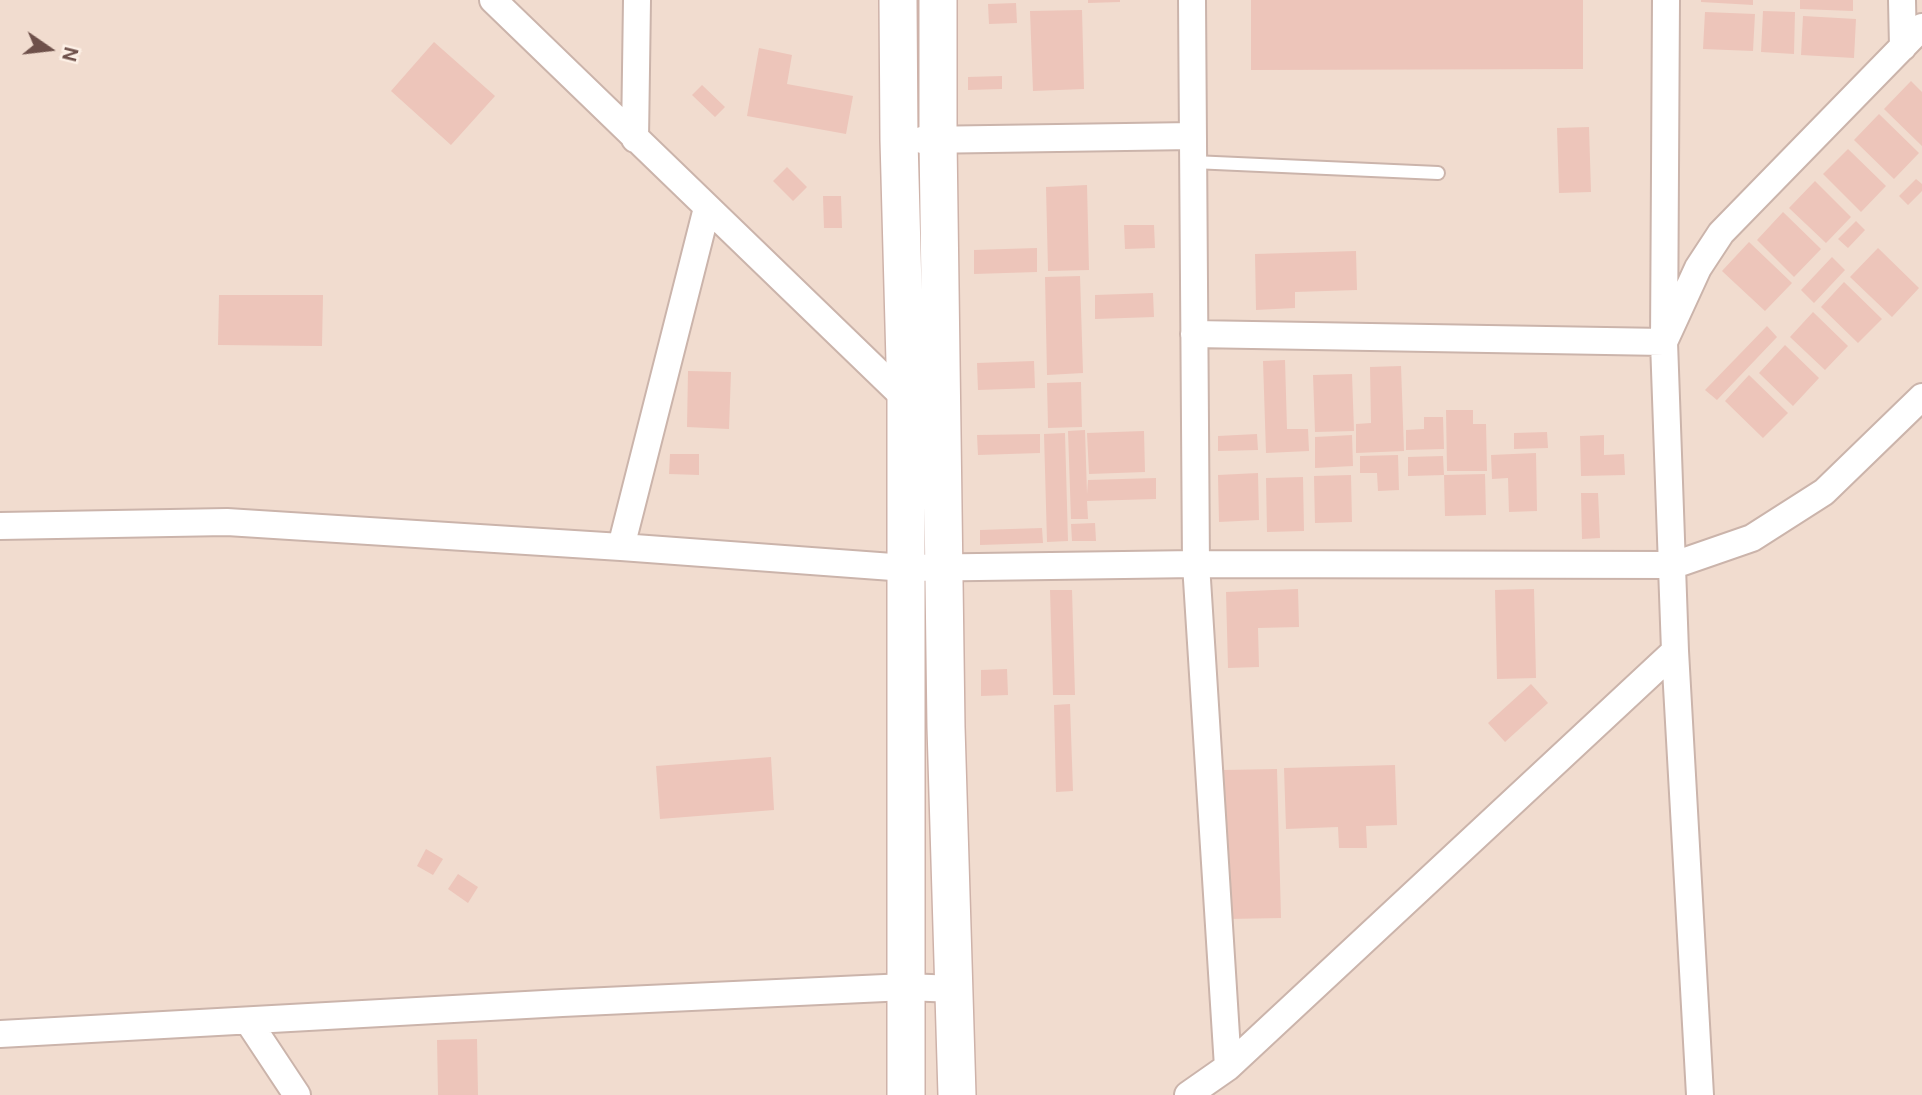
<!DOCTYPE html>
<html>
<head>
<meta charset="utf-8">
<style>
	body { margin:0 }
	#map { position:relative; width:1922px; height:1095px; overflow:hidden; background:#faebe0; font-family:"DM Sans",sans-serif }
	canvas { display:block }
	.north { position:absolute; left:14px; top:14px; width:70px; height:70px; -webkit-text-stroke:5px #fdf0e6; paint-order:stroke; rotate:104deg; font-size:19px; font-weight:700; line-height:28px; text-align:center; color:#6e504a }
	.north::after { content:''; display:block; margin:auto; width:24px; height:32px; background:#6e504a; clip-path:polygon(50% 0,100% 100%,50% 72%,0 100%) }
</style>
</head>
<body>
<div id="map">
<canvas width="1922" height="1095"></canvas>
<div class="north">N</div>
</div>
<script>
const context = document.querySelector('canvas').getContext('2d');
context.lineJoin = 'round';
function paint(path, color) { context.fillStyle = color; context.fill(path, 'evenodd'); }
const toPath = rows => new Path2D(rows.map(r => 'M' + r).join(''));
function strokePath(path, color, width, dash) { context.strokeStyle = color; context.lineWidth = width; context.lineCap = dash ? 'butt' : 'round'; context.setLineDash(dash || []); context.stroke(path); }
paint(toPath([
	[0,0,1922,0,1922,1095,0,1095]
]), '#f1dccf');
paint(toPath([
	[1088,0,1120,0,1120,2,1088,3],
	[1251,0,1583,0,1583,69,1251,70],
	[1701,0,1753,0,1753,5,1701,2],
	[1800,0,1853,0,1853,11,1800,9],
	[1016,3,1017,23,989,24,988,4],
	[1082,10,1084,89,1033,91,1030,11],
	[1763,11,1795,12,1794,54,1761,52],
	[1705,12,1755,14,1753,51,1703,49],
	[1803,16,1856,19,1854,58,1801,55],
	[434,42,495,96,451,145,391,91],
	[759,48,792,55,787,84,853,96,846,134,747,116],
	[1002,76,1002,89,968,90,968,77],
	[1911,81,1922,92,1922,146,1884,109],
	[702,85,725,107,715,117,692,95],
	[1879,114,1919,153,1894,179,1854,140],
	[1589,127,1591,192,1559,193,1557,128],
	[1848,149,1886,186,1861,212,1823,174],
	[787,167,807,187,793,201,773,181],
	[1916,179,1922,184,1922,191,1908,205,1899,196],
	[1815,181,1851,217,1826,243,1789,208],
	[1087,185,1089,270,1048,271,1046,187],
	[823,196,841,196,842,228,824,228],
	[1783,212,1821,249,1794,277,1757,240],
	[1856,221,1865,230,1848,248,1838,239],
	[1124,225,1154,225,1155,248,1125,249],
	[1749,242,1792,283,1765,311,1722,271],
	[1037,248,1037,272,974,274,974,250],
	[1878,248,1919,288,1892,317,1850,277],
	[1356,251,1357,290,1295,292,1295,308,1256,310,1255,254],
	[1832,257,1845,270,1814,303,1801,290],
	[1080,276,1083,373,1047,375,1045,277],
	[1844,282,1882,319,1858,343,1821,307],
	[1153,293,1154,317,1095,319,1095,295],
	[219,295,323,295,322,346,218,345],
	[1813,312,1848,346,1825,370,1790,337],
	[1767,326,1777,337,1717,400,1705,390],
	[1785,345,1819,378,1793,406,1759,373],
	[1285,360,1287,429,1308,429,1309,451,1266,453,1263,361],
	[1034,361,1035,388,978,390,977,363],
	[1401,366,1404,451,1356,453,1356,424,1371,423,1370,367],
	[688,371,731,372,729,429,687,427],
	[1352,374,1354,431,1315,432,1313,375],
	[1749,375,1788,413,1763,438,1725,401],
	[1081,382,1082,427,1048,428,1047,383],
	[1446,410,1473,410,1473,424,1486,424,1487,471,1447,471],
	[1424,417,1443,417,1444,449,1406,450,1406,430,1424,429],
	[1085,430,1087,494,1088,480,1156,478,1156,499,1087,501,1088,519,1071,519,1068,431],
	[1144,431,1145,472,1089,474,1087,433],
	[1547,432,1548,448,1514,449,1514,433],
	[1065,433,1068,541,1047,542,1044,434],
	[1040,434,1040,453,978,455,977,435],
	[1257,434,1258,450,1218,451,1218,436],
	[1352,435,1353,466,1315,468,1315,437],
	[1604,435,1604,455,1624,454,1625,475,1581,476,1580,436],
	[1536,453,1537,511,1509,512,1508,478,1492,479,1491,455],
	[670,454,699,454,699,475,669,474],
	[1398,455,1399,490,1378,491,1377,473,1360,473,1360,456],
	[1443,456,1444,475,1408,476,1408,457],
	[1258,473,1259,520,1219,522,1218,475],
	[1485,474,1486,515,1445,516,1444,475],
	[1351,475,1352,522,1315,523,1314,476],
	[1303,477,1304,531,1267,532,1266,478],
	[1581,493,1598,493,1600,538,1582,539],
	[1095,523,1096,541,1072,541,1071,524],
	[1042,528,1043,543,980,545,980,530],
	[1298,589,1299,627,1258,628,1259,667,1228,668,1226,592],
	[1534,589,1536,678,1497,679,1495,590],
	[1050,590,1072,590,1075,695,1053,695],
	[1007,669,1008,695,981,696,981,670],
	[1531,684,1548,703,1505,742,1488,723],
	[1070,704,1073,791,1056,792,1054,705],
	[771,757,774,810,660,819,656,766],
	[1395,765,1397,825,1366,826,1367,848,1339,848,1338,827,1286,829,1284,768],
	[1277,769,1281,918,1228,919,1224,770],
	[426,849,443,859,433,875,417,866],
	[458,874,478,887,468,903,448,889],
	[477,1039,478,1095,438,1095,437,1040]
]), '#edc5ba');
const lane = toPath([
	[1193,162,1438,173]
]);
const street = toPath([
	[493,0,906,399],
	[1192,0,1196,564,1228,1067],
	[1666,0,1664,342,1675,651,1700,1095],
	[1902,0,1903,47],
	[635,139,637,0],
	[922,140,1193,136],
	[1194,334,1664,342,1698,268,1721,233,1922,27],
	[0,526,227,522,621,547,906,568,1196,564,1674,565,1752,538,1824,492,1922,397],
	[621,547,707,208],
	[248,1021,297,1095],
	[0,1034,562,1003,906,987,955,989],
	[1188,1095,1228,1067,1675,651]
]);
const secondary = toPath([
	[898,0,899,140,906,399,906,1095],
	[938,0,938,139,946,727,957,1095]
]);
strokePath(lane, '#cbb4ab', 16);
strokePath(street, '#cbb4ab', 30);
strokePath(secondary, '#ceb2a9', 40);
strokePath(lane, '#fff', 12);
strokePath(street, '#fff', 26);
strokePath(secondary, '#fff', 37);
</script>
</body>
</html>
